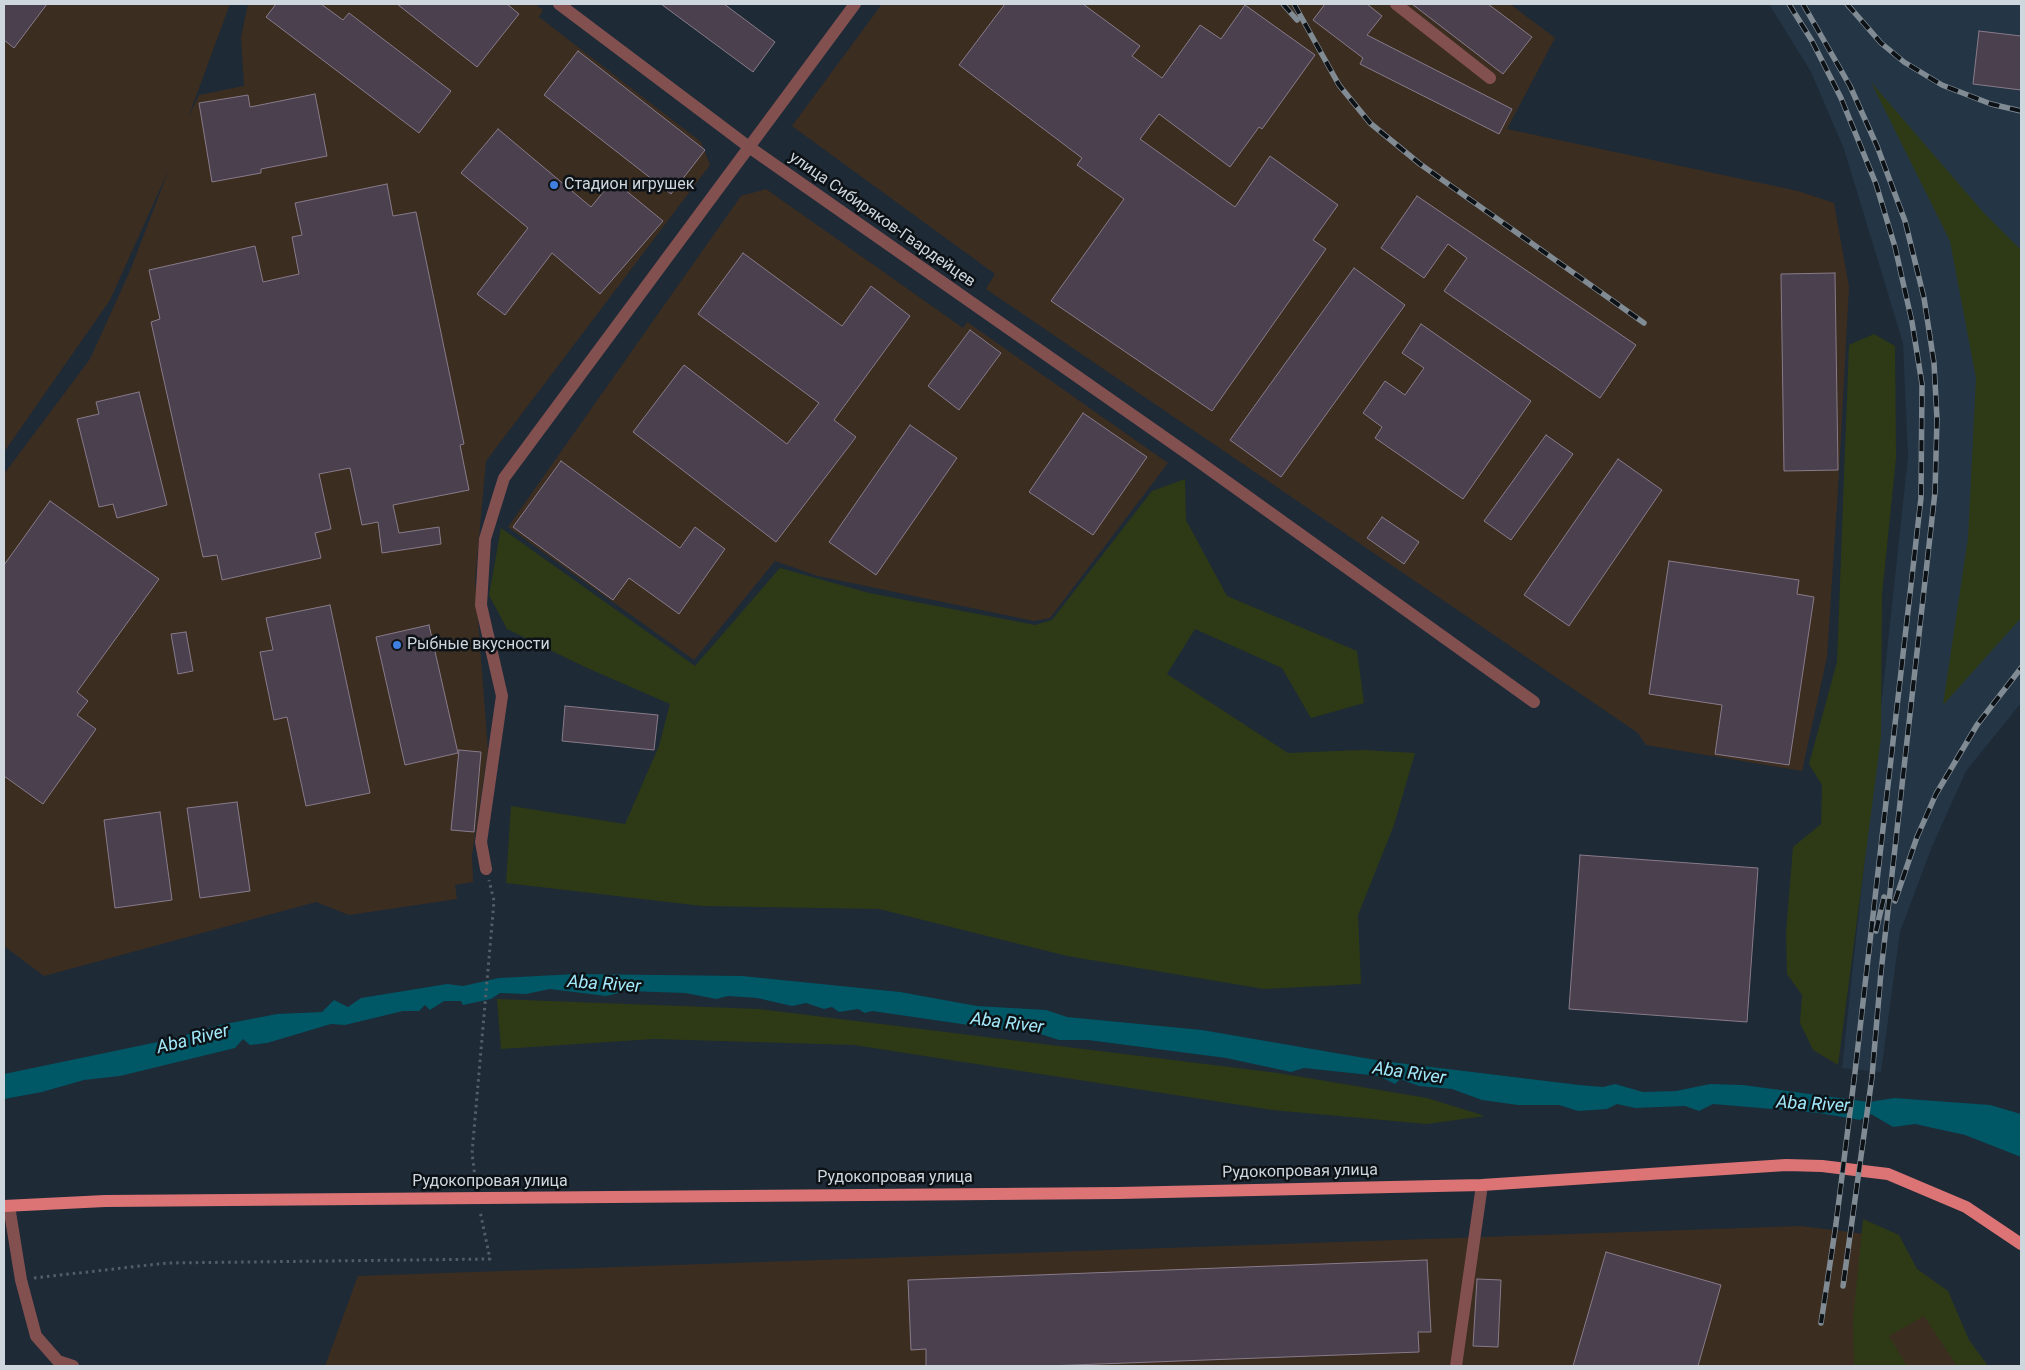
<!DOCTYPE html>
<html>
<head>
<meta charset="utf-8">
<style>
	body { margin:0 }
	#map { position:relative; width:2025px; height:1370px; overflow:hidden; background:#1e2a36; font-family:Roboto,sans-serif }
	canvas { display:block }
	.frame { position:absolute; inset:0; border:5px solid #cfd7de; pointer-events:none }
</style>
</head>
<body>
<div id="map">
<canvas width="2025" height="1370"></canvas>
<div class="frame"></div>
</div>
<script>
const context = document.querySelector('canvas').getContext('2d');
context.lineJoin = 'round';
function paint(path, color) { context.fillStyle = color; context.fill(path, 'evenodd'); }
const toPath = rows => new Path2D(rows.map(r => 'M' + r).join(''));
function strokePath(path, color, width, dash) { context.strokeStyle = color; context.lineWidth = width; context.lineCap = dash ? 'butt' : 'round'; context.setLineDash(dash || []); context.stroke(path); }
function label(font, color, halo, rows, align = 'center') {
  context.font = font + ' Roboto,sans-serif'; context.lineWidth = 5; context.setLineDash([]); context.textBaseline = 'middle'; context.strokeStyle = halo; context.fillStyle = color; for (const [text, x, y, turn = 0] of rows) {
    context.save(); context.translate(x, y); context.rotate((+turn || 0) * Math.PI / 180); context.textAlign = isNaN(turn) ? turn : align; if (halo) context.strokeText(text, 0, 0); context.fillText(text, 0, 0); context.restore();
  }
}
paint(toPath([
	[4,4,230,4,188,118,199,95,244,86,241,37,248,4,535,4,543,10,539,17,701,142,710,165,486,461,475,581,488,750,472,855,473,882,455,885,457,899,349,915,316,902,44,976,4,946,4,474,90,359,130,271,169,169,110,300,4,452],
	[882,4,1510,4,1555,38,1507,129,1798,191,1834,203,1849,287,1839,473,1827,657,1802,771,1646,745,1638,733,986,289,995,274,792,126],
	[766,189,963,328,967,322,1168,463,1050,618,1034,621,818,576,775,561,694,660,508,527,741,196],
	[1801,1226,1873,1235,1986,1366,325,1366,358,1276]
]), '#3c2d21');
paint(toPath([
	[1769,4,2021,4,2021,703,1966,771,1931,849,1900,932,1881,1072,1842,1068,1908,457,1903,343,1844,149,1811,72]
]), '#243545');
paint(toPath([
	[1871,82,1983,212,2021,250,2021,618,1943,705,1968,538,1976,378,1950,241],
	[1874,334,1895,346,1896,458,1882,595,1881,737,1838,1065,1813,1050,1800,1023,1802,995,1787,974,1786,933,1793,847,1821,824,1822,785,1809,764,1837,662,1849,345],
	[1185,479,1186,520,1227,596,1357,651,1364,703,1311,718,1282,668,1195,629,1167,674,1288,753,1362,750,1415,753,1394,825,1358,915,1361,984,1264,989,1067,956,879,909,702,906,506,883,511,806,625,824,659,746,670,704,585,667,507,629,489,595,501,528,695,666,780,568,869,593,1035,625,1052,620,1152,491],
	[497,999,759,1009,1278,1073,1427,1098,1485,1116,1427,1124,1272,1110,854,1045,654,1039,501,1049],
	[1863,1219,1899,1235,1917,1269,1948,1291,1969,1340,1988,1366,1957,1366,1924,1316,1889,1336,1907,1366,1854,1366,1853,1320]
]), '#2e3a15');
paint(toPath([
	[576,974,742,976,900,992,977,1006,1046,1010,1067,1017,1202,1030,1382,1061,1579,1085,1603,1087,1615,1084,1643,1092,1676,1091,1710,1084,1743,1085,1869,1102,1894,1098,1990,1105,2021,1114,2021,1157,1965,1135,1915,1124,1893,1127,1871,1114,1860,1120,1819,1113,1713,1104,1699,1111,1685,1106,1635,1108,1617,1104,1607,1109,1578,1111,1559,1105,1518,1105,1482,1100,1452,1089,1419,1086,1400,1079,1395,1084,1379,1076,1304,1068,1291,1072,1226,1058,1088,1040,1059,1040,1031,1031,1017,1032,872,1011,865,1013,858,1009,839,1012,832,1007,824,1009,806,1003,792,1006,757,998,728,996,716,999,685,993,627,991,606,996,550,989,526,994,500,993,491,999,463,1005,461,1001,444,1001,430,1010,425,1005,419,1011,403,1011,345,1025,331,1024,267,1043,250,1045,243,1039,235,1048,120,1076,84,1080,42,1092,4,1099,4,1074,172,1039,220,1025,277,1014,322,1012,334,1000,348,1007,361,998,447,984,463,986,499,978]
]), '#005766');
const building = toPath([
	[4,4,47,4,14,48,4,40,4,4],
	[276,4,321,4,343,20,349,13,451,91,419,133,266,17,276,4],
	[397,4,507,4,519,14,477,67,397,4],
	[661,4,724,4,775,42,753,72,661,4],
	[1005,4,1083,4,1140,46,1132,56,1162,78,1200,25,1221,39,1245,5,1315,55,1262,129,1259,127,1230,167,1159,114,1140,139,1235,207,1270,156,1338,205,1313,240,1326,249,1212,411,1051,301,1124,199,1077,165,1082,158,959,65,1005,4],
	[1325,4,1367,4,1382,16,1367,35,1512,109,1499,134,1360,64,1363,58,1313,20,1325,4],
	[1412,4,1488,4,1532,37,1503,74,1412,4],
	[1979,31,2021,36,2021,90,1973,84,1979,31],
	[578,51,705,150,671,194,544,95,578,51],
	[315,94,327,156,261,169,261,173,212,182,199,103,248,95,250,107,315,94],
	[498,129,591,207,613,180,663,221,600,294,552,253,505,315,477,294,528,228,461,173,498,129],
	[387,184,393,216,416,212,464,444,460,445,469,490,393,505,399,533,439,527,441,544,382,553,378,522,362,525,350,468,319,474,331,529,315,533,321,558,222,580,217,555,203,557,151,322,160,319,149,270,255,246,263,282,299,274,292,237,302,235,295,203,387,184],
	[1417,196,1636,345,1600,398,1444,291,1467,258,1448,244,1424,278,1381,248,1417,196],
	[743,253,842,326,871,286,910,316,834,420,856,437,776,542,633,432,684,365,787,444,819,403,698,314,743,253],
	[1354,268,1405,305,1281,477,1230,440,1354,268],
	[1835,273,1838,470,1784,471,1781,274,1835,273],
	[1421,324,1531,401,1463,499,1375,438,1382,427,1363,413,1385,381,1405,395,1424,368,1402,353,1421,324],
	[970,330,1001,353,959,410,928,386,970,330],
	[139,392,167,505,117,518,113,504,99,507,77,419,99,414,96,402,139,392],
	[1083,413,1147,457,1093,535,1029,492,1083,413],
	[910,425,957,458,876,575,829,542,910,425],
	[1546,435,1573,454,1511,540,1484,521,1546,435],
	[1618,459,1662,490,1569,626,1524,595,1618,459],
	[561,461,680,548,695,527,725,549,679,614,629,578,613,600,513,527,561,461],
	[50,501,159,579,77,692,88,701,77,715,96,729,43,804,4,776,4,565,50,501],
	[1382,517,1419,542,1404,564,1367,538,1382,517],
	[1669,561,1799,580,1797,594,1814,597,1789,765,1715,754,1722,705,1649,694,1669,561],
	[330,605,370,793,306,806,287,717,274,720,260,652,273,650,266,618,330,605],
	[429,625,458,753,405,765,376,637,429,625],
	[186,632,193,671,178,674,171,634,186,632],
	[565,706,658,715,654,750,562,741,565,706],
	[459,750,481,752,474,832,451,830,459,750],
	[237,802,250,891,200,898,187,808,237,802],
	[160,812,172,900,115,908,104,820,160,812],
	[1580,855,1758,868,1747,1022,1569,1009,1580,855],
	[1606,1252,1721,1285,1698,1366,1573,1366,1606,1252],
	[1427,1260,1431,1332,1418,1332,1419,1352,1046,1366,926,1366,926,1349,911,1350,908,1280,1427,1260],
	[1477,1279,1501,1280,1498,1347,1473,1346,1477,1279]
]);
paint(building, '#4b404d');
strokePath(building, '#887b8a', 1);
strokePath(toPath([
	[476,1185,472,1153,494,901,489,880],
	[34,1278,167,1263,490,1259,480,1211]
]), '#535e69', 3, [2.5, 4]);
strokePath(toPath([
	[559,4,749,147,1191,456,1534,702],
	[1396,4,1490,78],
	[486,869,481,842,502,696,481,605,485,539,504,478,855,4],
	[9,1206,21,1280,36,1336,58,1361,73,1366],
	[1456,1366,1482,1185]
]), '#835050', 12);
strokePath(toPath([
	[4,1206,105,1201,1119,1193,1482,1185,1786,1165,1822,1166,1888,1174,1966,1207,2021,1244]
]), '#dc7475', 12);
const rail = toPath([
	[1283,4,1297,20],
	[1294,4,1339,85,1370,123,1420,164,1644,323],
	[1789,4,1812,41,1841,98,1876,184,1895,247,1912,322,1922,384,1921,498,1855,1072,1836,1224,1821,1323],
	[1803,4,1850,86,1877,146,1905,221,1924,298,1934,363,1937,419,1935,492,1881,972,1872,1077,1843,1286],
	[1847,4,1881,43,1904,62,1942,85,1991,104,2021,111],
	[1895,901,1917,837,1936,794,1977,725,2021,668],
	[1876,931,1884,897]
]);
strokePath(rail, '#818b94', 5.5);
strokePath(rail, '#0d1217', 4, [11]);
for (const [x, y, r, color] of [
	[554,185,5,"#3f7fe0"],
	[397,645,5,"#3f7fe0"]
]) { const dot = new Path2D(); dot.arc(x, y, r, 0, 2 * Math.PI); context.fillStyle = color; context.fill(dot); strokePath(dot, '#0d1217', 2); }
label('16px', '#cfd7de', '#0d1217', [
	["Стадион игрушек",564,185],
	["Рыбные вкусности",407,645]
], 'left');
label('16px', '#cfd7de', '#0d1217', [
	["улица Сибиряков-Гвардейцев",882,220,35],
	["Рудокопровая улица",1300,1172,-1],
	["Рудокопровая улица",895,1178],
	["Рудокопровая улица",490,1182]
]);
label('italic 18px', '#a2e9fa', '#0d1217', [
	["Aba River",604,985,4],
	["Aba River",1007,1024,7],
	["Aba River",193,1040,-14],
	["Aba River",1409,1074,8],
	["Aba River",1813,1105,3]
]);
</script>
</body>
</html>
